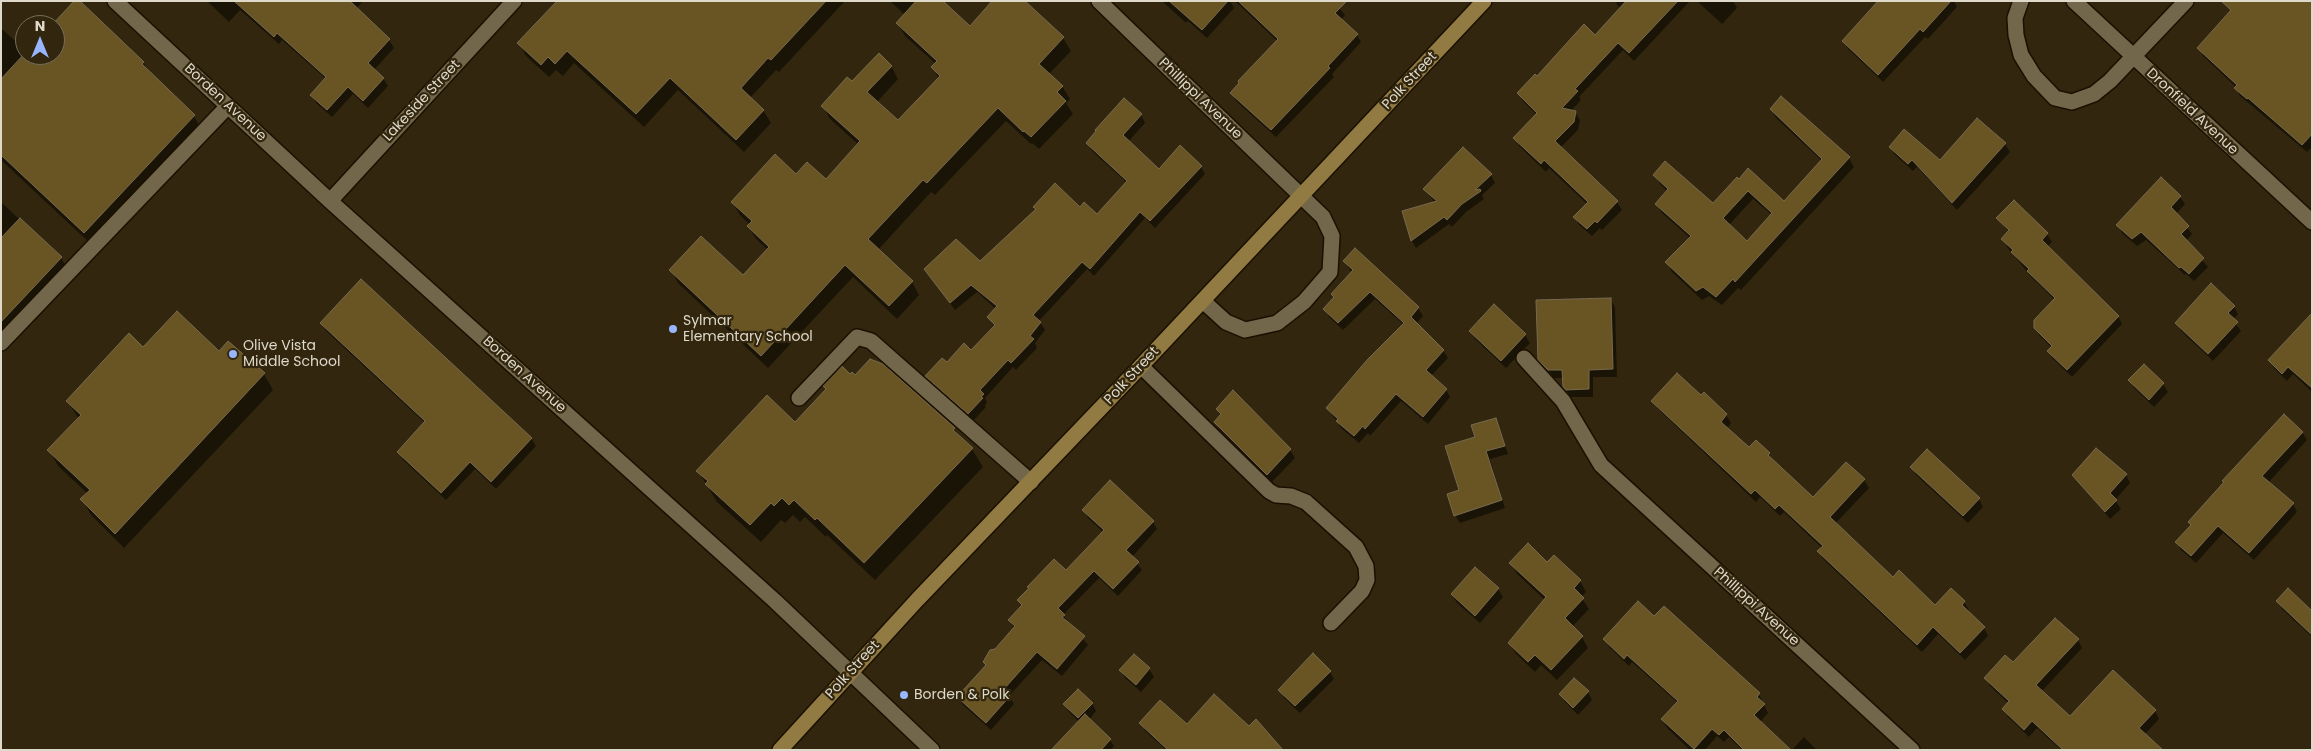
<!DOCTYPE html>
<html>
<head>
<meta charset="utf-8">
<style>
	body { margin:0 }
	#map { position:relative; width:2313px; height:751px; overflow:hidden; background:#32270e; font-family:Poppins,sans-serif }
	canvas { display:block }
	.frame { position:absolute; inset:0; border:2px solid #dfd9ca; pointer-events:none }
	.north { position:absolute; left:15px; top:15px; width:50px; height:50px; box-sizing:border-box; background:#32270e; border:1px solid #776e59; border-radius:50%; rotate:0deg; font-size:14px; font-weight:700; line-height:20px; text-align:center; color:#dfd9ca }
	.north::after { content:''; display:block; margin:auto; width:18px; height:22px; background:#97b6fd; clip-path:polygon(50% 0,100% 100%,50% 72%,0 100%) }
</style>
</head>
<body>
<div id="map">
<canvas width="2313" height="751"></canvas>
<div class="frame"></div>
<div class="north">N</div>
</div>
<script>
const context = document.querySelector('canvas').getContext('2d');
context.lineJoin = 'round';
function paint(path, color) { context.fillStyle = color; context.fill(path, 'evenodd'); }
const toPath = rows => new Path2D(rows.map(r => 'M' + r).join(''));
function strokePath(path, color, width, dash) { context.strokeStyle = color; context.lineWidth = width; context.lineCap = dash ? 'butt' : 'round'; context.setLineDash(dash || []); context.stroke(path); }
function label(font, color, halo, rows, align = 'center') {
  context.font = font + ' Poppins,sans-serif'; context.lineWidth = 4.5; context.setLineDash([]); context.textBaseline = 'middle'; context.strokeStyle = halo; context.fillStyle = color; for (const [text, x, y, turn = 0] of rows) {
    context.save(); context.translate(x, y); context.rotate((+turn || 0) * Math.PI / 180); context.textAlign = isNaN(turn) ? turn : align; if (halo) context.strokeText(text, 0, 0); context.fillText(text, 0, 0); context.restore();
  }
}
paint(toPath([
	[76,1,143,62,149,72,194,116,202,131,94,247,1,160,1,28,25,50,25,55,55,55,54,25],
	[207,1,363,1,356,9,389,40,394,48,374,70,383,78,388,86,368,108,353,94,332,117,316,103,312,95,326,79,282,40,279,44,240,10,229,22],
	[678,1,845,1,779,72,776,70,750,98,763,110,771,123,744,152,678,90,644,127,574,63,563,76,556,70,549,77,526,56,519,43],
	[890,1,941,1,970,28,1023,1,1063,38,1071,51,1049,74,1062,86,1070,99,1066,103,1073,114,1039,149,1032,143,1031,144,1006,121,935,195,931,192,878,250,912,282,919,295,897,319,853,277,768,368,678,283,671,270,743,276,768,250,756,239,748,226,750,225,740,215,732,202,796,176,826,181,859,145,830,119,823,106,852,83,891,66,898,79,877,102,898,122,939,79,933,68,936,64,905,36,897,23,905,15],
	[1162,1,1230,1,1234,8,1207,38,1188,21,1186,23],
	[1235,1,1334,1,1345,15,1341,20,1357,35,1361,42,1332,74,1334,77,1276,137,1236,101,1232,93,1277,41],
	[1615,1,1690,1,1634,61,1623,50,1579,97,1581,100,1571,111,1575,112,1580,120,1578,130,1560,148,1617,202,1622,210,1602,230,1600,228,1592,236,1579,225,1575,217,1587,204,1549,168,1546,172,1519,146,1515,138,1537,115,1523,101,1518,93,1595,36,1620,9],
	[1697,1,1733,1,1737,8,1722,24],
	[1880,1,1954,1,1957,7,1928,39,1925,37,1883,82,1848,49,1843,41],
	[2239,1,2312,1,2312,147,2307,152,2240,96,2236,87,2203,56,2199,48],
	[1124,100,1141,115,1145,123,1128,142,1159,170,1201,167,1205,174,1155,228,1145,218,1094,276,1087,269,1039,321,1045,330,1035,343,1037,348,1016,370,1013,367,985,398,987,402,985,405,986,407,973,421,931,384,927,377,947,363,971,352,995,327,988,317,996,309,977,292,955,310,925,269,980,263,1036,210,1035,207,1080,208,1097,215,1127,183,1092,151,1087,143],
	[1771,109,1849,158,1854,167,1741,290,1738,288,1722,305,1709,296,1702,300,1672,272,1667,262,1690,238,1662,213,1656,204,1667,191,1660,184,1654,175,1713,205,1737,179,1784,202,1822,161,1776,118],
	[1753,199,1772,215,1747,243,1729,225],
	[1977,119,2005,144,2010,152,1957,210,1917,167,1913,171,1895,155,1890,147,1940,162],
	[1491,175,1495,183,1482,195,1484,199,1466,212,1452,227,1449,224,1416,248,1412,241,1404,212,1435,203,1425,189],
	[2180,197,2185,204,2176,214,2192,234,2186,241,2208,267,2194,281,2186,274,2185,275,2146,240,2137,246,2122,233,2118,225],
	[1,202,61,258,70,273,1,347],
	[1998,218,2047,234,2052,242,2047,247,2118,316,2122,324,2072,377,2053,359,2048,351,2052,348,2040,336,2035,328,2055,300,2033,279,2007,247,2003,239,2009,232],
	[1355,250,1418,308,1423,316,1416,324,1443,350,1448,358,1431,376,1446,389,1450,397,1428,424,1401,401,1370,436,1368,433,1359,443,1342,429,1327,408,1404,325,1375,299,1343,330,1329,317,1325,309,1352,273,1344,261],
	[1610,299,1615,307,1617,377,1593,377,1593,397,1571,397,1564,387,1564,378,1554,378,1539,359],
	[2234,307,2238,314,2233,320,2241,331,2213,361,2181,331,2177,323],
	[322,323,531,438,536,446,496,489,475,469,446,500,403,460,399,452,425,423,326,331],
	[2312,328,2312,392,2293,374,2287,381,2274,368,2269,360],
	[1470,331,1525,335,1530,343,1506,368,1475,339],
	[228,343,264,374,273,390,124,548,91,515,82,499,88,494,58,466,49,450,79,419,67,401,144,348,219,352],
	[882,365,954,429,959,437,972,449,983,467,875,580,827,535,826,537,805,517,800,522,793,515,785,523,781,520,761,542,717,502,698,471,796,424,851,376,855,377],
	[2144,366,2163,384,2168,392,2154,407,2134,388,2130,380],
	[1233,392,1264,421,1269,429,1290,450,1295,458,1272,482,1220,430,1215,422,1221,416,1217,409],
	[1701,397,1726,415,1731,423,1727,429,1749,449,1769,454,1773,462,1813,499,1846,463,1864,480,1869,488,1835,524,1893,578,1935,606,1951,589,1964,602,1969,610,1967,612,1984,628,1988,636,1965,660,1938,634,1922,652,1823,559,1819,552,1822,548,1784,512,1780,516,1760,497,1756,502,1658,409,1653,401],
	[1496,419,1508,454,1490,459,1505,508,1460,523,1455,515,1476,438],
	[2302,432,2307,440,2268,483,2293,504,2297,512,2254,560,2223,533,2196,563,2181,550,2177,542,2192,526],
	[1927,451,1979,499,1983,507,1968,523,1916,475,1912,467],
	[2073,475,2126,475,2130,483,2115,500,2121,509,2110,519],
	[1084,510,1153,522,1157,529,1132,557,1142,570,1118,596,1099,578,1063,615,1088,645,1062,676,1042,660,1009,696,1014,704,991,730,963,705,958,697,987,666,996,650,1014,628,1010,620,1022,607,1018,601,1067,572,1103,532,1088,518],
	[1511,563,1547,563,1580,581,1586,592,1581,597,1589,609,1572,627,1582,637,1588,648,1557,680,1541,665,1535,672,1516,654,1510,644,1545,600,1517,574],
	[1475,569,1498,589,1503,597,1480,623,1457,603,1452,595],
	[2278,601,2312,613,2312,637,2282,609],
	[1664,608,1759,694,1768,713,1760,722,1789,750,1742,750,1729,737,1724,742,1717,736,1705,750,1690,750,1667,728,1662,720,1678,703,1632,662,1629,666,1609,647,1605,640,1655,618],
	[2055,620,2078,640,2082,648,2042,691,2070,718,2155,711,2159,719,2145,734,2162,750,2061,750,2037,728,2029,737,2008,717,2004,709,2009,704,1990,686,1985,678,2013,664],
	[1134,655,1149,669,1154,677,1141,692,1125,678,1121,670],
	[1330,672,1334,679,1300,713,1284,698,1280,690],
	[1588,692,1592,700,1578,715,1565,702,1560,694],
	[1092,703,1096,711,1089,720,1109,739,1114,746,1110,750,1053,750,1079,722,1069,712,1065,705],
	[1141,723,1187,726,1225,750,1166,750,1145,731],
	[1804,737,1817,750,1792,750]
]), '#0007');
const building = toPath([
	[74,1,80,1,144,62,142,64,195,115,84,233,1,155,1,79,25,53,55,55,55,25,52,25,74,1],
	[234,1,350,1,390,39,368,63,384,78,363,101,348,87,327,110,310,95,326,77,277,33,274,37,234,1],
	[557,1,826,1,771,60,768,58,741,88,764,110,736,140,670,78,636,114,567,51,555,64,548,57,541,65,517,43,557,1],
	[916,1,943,1,970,26,992,1,1025,1,1064,37,1039,64,1063,86,1057,92,1066,101,1031,137,1024,131,1023,132,998,108,927,183,923,180,868,239,913,281,889,306,845,265,761,356,669,270,701,236,743,275,769,247,747,226,752,221,731,202,775,154,796,174,807,162,826,179,860,141,821,106,847,77,852,81,879,53,892,66,867,92,898,120,940,76,931,67,937,61,896,23,916,1],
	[1169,1,1228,1,1202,30,1169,1],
	[1238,1,1347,1,1335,13,1358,34,1328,66,1330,68,1271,130,1230,93,1239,83,1238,81,1278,39,1238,1],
	[1626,1,1678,1,1629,53,1618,43,1575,89,1578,91,1562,108,1576,111,1574,122,1555,141,1618,201,1597,223,1595,221,1587,229,1573,217,1588,202,1544,160,1541,164,1513,138,1537,113,1517,93,1535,74,1537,76,1584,24,1595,35,1626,1],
	[1878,1,1951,1,1923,32,1920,29,1878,75,1842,41,1878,1],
	[2221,1,2312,1,2312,134,2302,145,2248,98,2247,99,2234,88,2237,85,2197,48,2231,10,2221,1],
	[1781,96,1850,157,1735,282,1733,279,1716,297,1703,287,1696,291,1665,262,1691,236,1655,204,1668,189,1653,175,1665,161,1713,203,1737,177,1739,179,1748,168,1784,201,1822,159,1770,109,1781,96],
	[1748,191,1772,213,1747,241,1723,218,1748,191],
	[1124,98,1142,114,1123,135,1159,169,1180,145,1202,166,1150,221,1140,212,1090,269,1082,262,1033,315,1041,322,1030,336,1034,339,1011,363,1008,360,980,390,984,394,981,397,983,398,968,414,925,376,942,358,947,362,964,343,971,350,995,325,987,317,997,306,971,285,950,303,924,269,956,239,980,261,1036,209,1033,207,1055,183,1080,207,1084,202,1097,214,1127,181,1086,143,1096,131,1095,130,1124,98],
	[1977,118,2006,143,1952,203,1912,160,1908,164,1889,147,1904,129,1940,160,1977,118],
	[1463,147,1492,174,1475,190,1480,189,1481,191,1462,204,1447,220,1444,217,1411,241,1402,211,1437,201,1423,189,1463,147],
	[2161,177,2181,196,2171,207,2189,226,2181,234,2204,258,2189,274,2181,267,2179,268,2141,232,2132,239,2116,225,2161,177],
	[2014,200,2048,233,2042,240,2119,316,2067,370,2047,351,2052,346,2034,328,2034,320,2055,298,2027,271,2029,269,2011,252,2013,250,2001,239,2009,230,1996,218,2014,200],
	[20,218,62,257,1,322,1,238,20,218],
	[1355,248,1419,307,1411,317,1444,350,1426,370,1447,389,1423,417,1396,394,1365,429,1363,426,1354,436,1336,421,1338,419,1326,408,1367,360,1404,323,1370,292,1338,323,1323,309,1334,297,1331,294,1353,270,1343,261,1355,248],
	[361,279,532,438,491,482,470,462,441,493,397,452,425,421,320,323,361,279],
	[2211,283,2235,306,2228,313,2238,322,2208,354,2175,323,2211,283],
	[1611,298,1613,369,1589,370,1589,389,1565,390,1563,387,1562,370,1548,370,1538,360,1536,300,1611,298],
	[1494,304,1526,334,1501,361,1469,331,1494,304],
	[177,311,219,351,228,341,265,373,115,534,80,499,90,490,47,450,81,415,66,401,129,333,143,347,177,311],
	[2312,313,2312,388,2288,367,2282,374,2268,360,2312,313],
	[870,359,883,364,955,428,953,430,973,448,864,563,817,518,815,520,794,500,789,505,782,498,774,506,771,503,750,525,705,484,708,481,696,471,767,395,795,422,826,389,823,386,842,366,850,374,852,372,855,375,870,359],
	[2144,364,2164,383,2149,400,2128,380,2144,364],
	[1677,373,1701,395,1704,392,1727,414,1721,422,1749,447,1756,440,1770,453,1768,455,1813,497,1846,462,1865,479,1830,517,1893,577,1899,570,1935,605,1951,588,1965,601,1962,605,1985,627,1960,653,1933,627,1917,645,1817,551,1823,546,1779,505,1775,509,1755,490,1751,494,1651,401,1677,373],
	[1233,390,1291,449,1267,475,1214,422,1221,414,1216,409,1233,390],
	[2284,414,2303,432,2262,476,2294,503,2249,553,2218,526,2191,556,2175,542,2191,525,2188,522,2224,482,2222,481,2284,414],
	[1496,418,1505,446,1486,451,1502,500,1454,516,1447,494,1459,490,1445,446,1475,437,1471,425,1496,418],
	[2096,448,2127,474,2110,493,2117,500,2105,512,2072,475,2096,448],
	[1927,449,1980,498,1963,516,1910,467,1927,449],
	[1110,480,1154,521,1126,550,1139,562,1113,589,1094,571,1058,608,1065,615,1062,617,1085,636,1057,669,1037,652,1004,689,1010,696,986,723,957,697,986,665,983,662,990,650,995,649,1015,626,1008,620,1022,605,1017,600,1029,588,1027,587,1054,559,1066,570,1104,530,1082,510,1110,480],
	[1528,543,1547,562,1554,555,1581,580,1574,588,1584,598,1565,618,1583,636,1551,670,1535,655,1528,662,1508,643,1546,597,1509,563,1528,543],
	[1475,567,1499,588,1475,616,1451,594,1475,567],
	[2288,588,2312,611,2312,635,2276,601,2288,588],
	[1638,601,1654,616,1664,606,1760,693,1757,697,1765,704,1754,715,1791,750,1744,750,1724,730,1719,735,1712,729,1694,749,1661,719,1678,701,1627,655,1624,659,1603,639,1638,601],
	[2055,618,2079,639,2036,685,2070,716,2113,670,2156,710,2139,728,2163,750,2063,750,2032,721,2024,730,2002,709,2009,701,1984,678,2005,655,2013,662,2055,618],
	[1313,653,1331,671,1295,706,1278,690,1313,653],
	[1134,654,1150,668,1136,685,1119,670,1134,654],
	[1574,678,1589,691,1573,708,1559,694,1574,678],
	[1078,689,1093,703,1078,718,1063,704,1078,689],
	[1214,694,1249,726,1256,719,1283,750,1168,750,1139,723,1160,700,1187,724,1214,694],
	[1085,714,1111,739,1101,750,1051,750,1085,714]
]);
paint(building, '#695424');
strokePath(building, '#776a50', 1);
const minor = toPath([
	[115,1,330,201,775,601,932,750],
	[1099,1,1323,217,1332,236,1330,272,1304,302,1277,323,1245,330,1226,322,1203,301],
	[2021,1,2015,18,2016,35,2021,55,2034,76,2055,98,2072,102,2094,94,2110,81,2186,1],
	[2074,1,2312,222],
	[330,201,514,1],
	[1,343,228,106],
	[1524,358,1563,401,1601,465,1912,750],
	[1141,366,1269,491,1276,495,1291,496,1306,502,1356,547,1366,566,1367,580,1362,591,1331,623],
	[799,398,857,337,871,341,1031,482]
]);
const major = toPath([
	[780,750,917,600,1141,366,1484,1]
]);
strokePath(minor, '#1a1000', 18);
strokePath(major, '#1a1000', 18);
strokePath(minor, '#72664b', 15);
strokePath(major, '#927a43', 15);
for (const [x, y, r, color] of [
	[673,329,5,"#97b6fd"],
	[233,354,5,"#97b6fd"],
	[904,695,5,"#97b6fd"]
]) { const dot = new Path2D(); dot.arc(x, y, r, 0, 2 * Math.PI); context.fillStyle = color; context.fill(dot); strokePath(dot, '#32270e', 2); }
label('14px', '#dfd9ca', '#32270e', [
	["Polk Street",1410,81,-47],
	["Phillippi Avenue",1200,99,44],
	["Lakeside Street",422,101,-47],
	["Borden Avenue",225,103,43],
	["Dronfield Avenue",2192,112,43],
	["Borden Avenue",524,375,42],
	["Polk Street",1132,376,-47],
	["Phillippi Avenue",1756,607,42],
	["Polk Street",853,670,-48]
]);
label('14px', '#dfd9ca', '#32270e', [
	["Sylmar",683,321],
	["Elementary School",683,337],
	["Olive Vista",243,346],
	["Middle School",243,362],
	["Borden & Polk",914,695]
], 'left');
</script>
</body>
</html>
